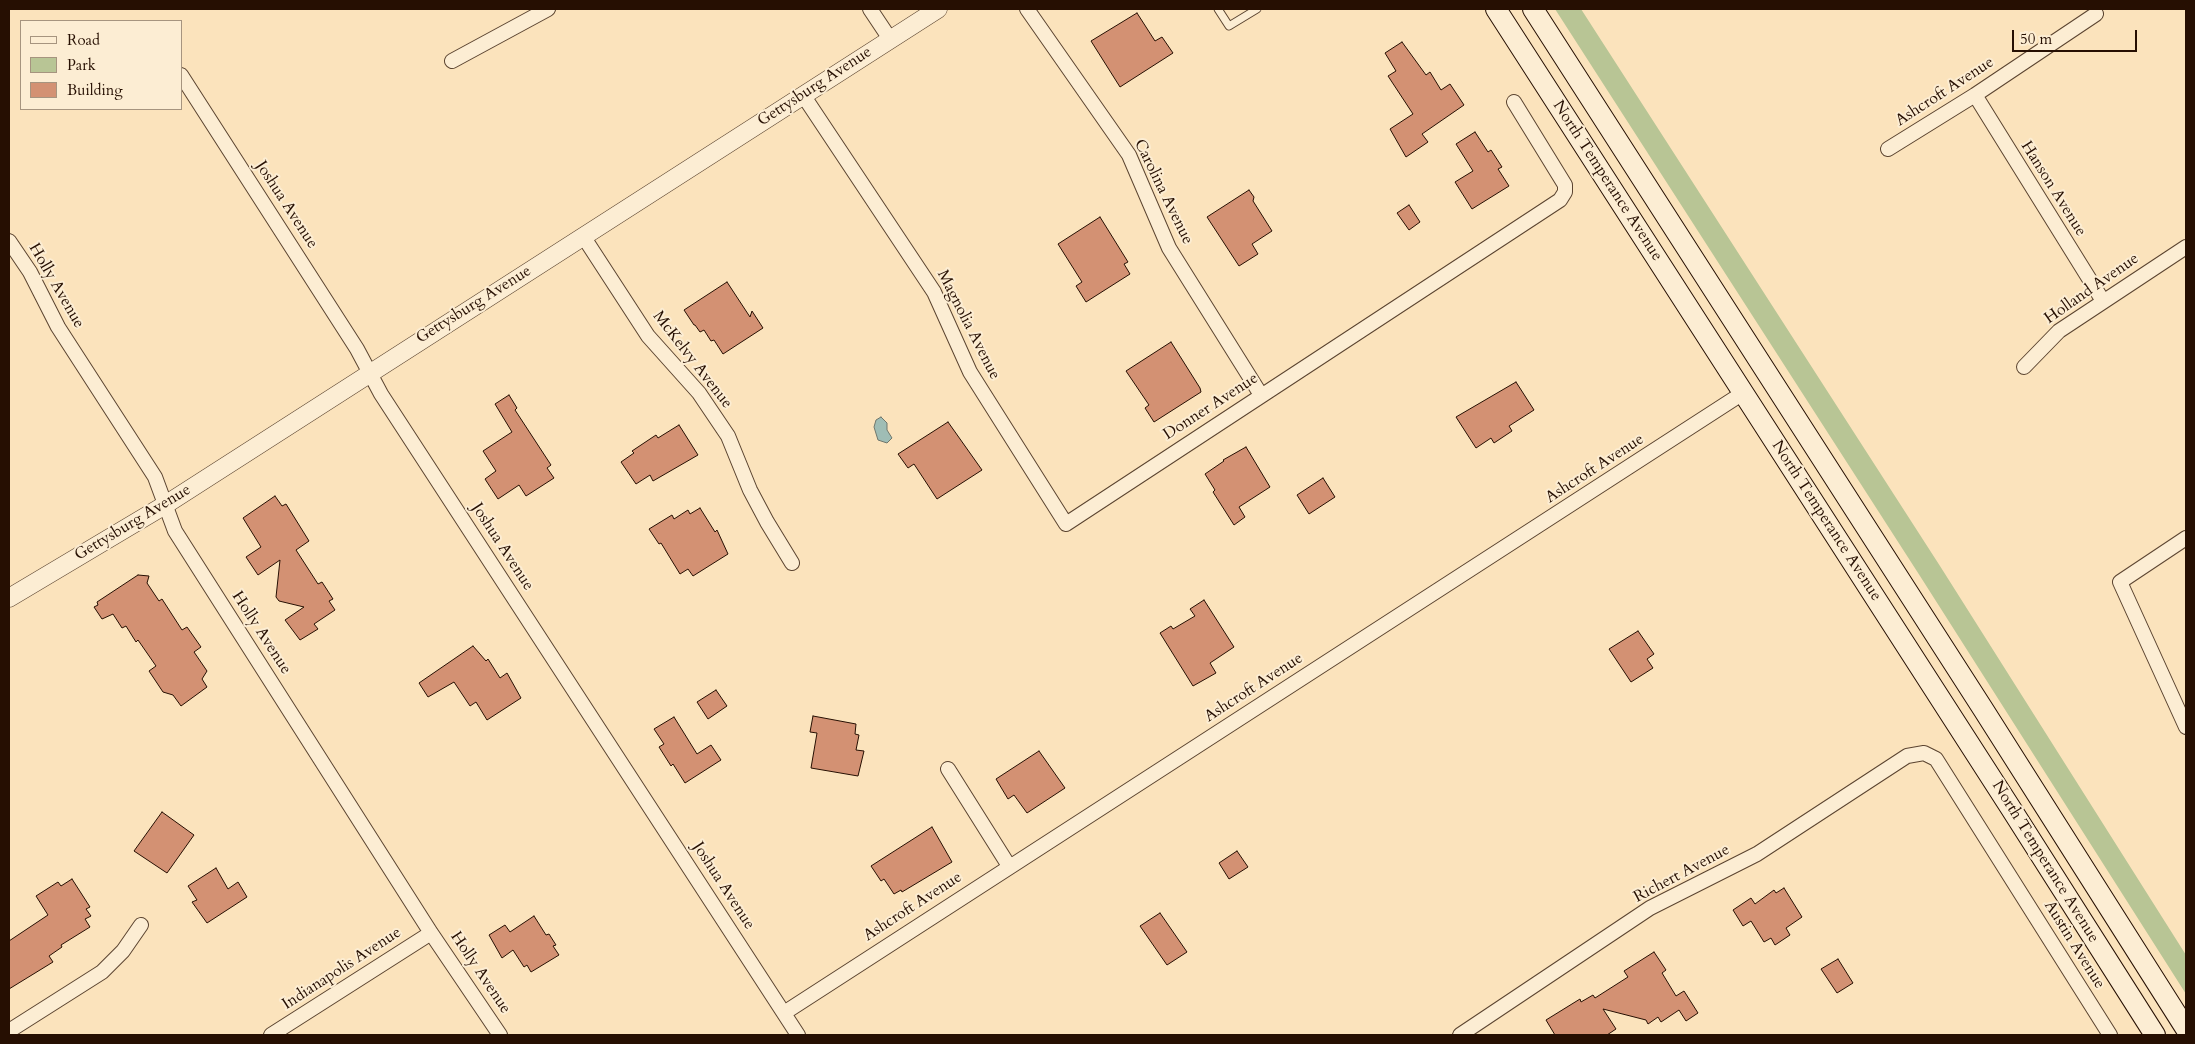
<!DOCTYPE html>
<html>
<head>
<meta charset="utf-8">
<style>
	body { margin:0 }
	#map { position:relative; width:2195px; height:1044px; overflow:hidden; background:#fbe3bc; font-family:Cardo,serif }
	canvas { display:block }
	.frame { position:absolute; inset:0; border:10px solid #260f02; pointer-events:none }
	.legend { position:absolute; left:20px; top:20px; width:162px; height:90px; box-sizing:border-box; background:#fcedd3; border:1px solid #a6947f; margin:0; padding:6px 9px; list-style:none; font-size:15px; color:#260f02 }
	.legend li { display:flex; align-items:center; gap:10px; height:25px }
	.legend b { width:25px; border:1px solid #a6947f }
	.scale { position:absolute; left:2012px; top:30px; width:125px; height:22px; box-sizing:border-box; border:2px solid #260f02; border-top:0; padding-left:6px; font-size:15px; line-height:18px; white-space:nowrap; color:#260f02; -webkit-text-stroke:4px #fcedd3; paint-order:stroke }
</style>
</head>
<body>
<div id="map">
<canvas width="2195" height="1044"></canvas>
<div class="frame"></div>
<ul class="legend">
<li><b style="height:6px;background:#fcedd3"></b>Road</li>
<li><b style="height:14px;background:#b8c595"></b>Park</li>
<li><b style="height:14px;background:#d39173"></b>Building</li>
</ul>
<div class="scale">50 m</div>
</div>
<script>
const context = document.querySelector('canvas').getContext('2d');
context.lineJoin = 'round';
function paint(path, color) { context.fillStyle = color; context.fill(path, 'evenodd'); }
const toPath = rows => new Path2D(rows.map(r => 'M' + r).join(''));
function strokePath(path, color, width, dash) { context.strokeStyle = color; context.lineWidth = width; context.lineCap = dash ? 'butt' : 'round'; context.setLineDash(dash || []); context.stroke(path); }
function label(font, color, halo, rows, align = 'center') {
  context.font = font + ' Cardo,serif'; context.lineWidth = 4; context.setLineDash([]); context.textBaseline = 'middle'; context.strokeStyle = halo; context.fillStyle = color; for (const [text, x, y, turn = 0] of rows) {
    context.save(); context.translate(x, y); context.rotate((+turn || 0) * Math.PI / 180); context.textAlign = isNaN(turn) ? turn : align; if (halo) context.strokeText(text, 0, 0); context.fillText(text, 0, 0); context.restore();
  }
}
paint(toPath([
	[1555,9,1581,9,1940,566,2186,955,2186,994,1920,576]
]), '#b8c595');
const water = toPath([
	[881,417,887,423,887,430,892,438,887,443,878,440,874,427,876,420,881,417]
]);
paint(water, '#9fbdb5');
strokePath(water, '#6f776d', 1);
const building = toPath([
	[1137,13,1155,41,1162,37,1173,53,1120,87,1091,41,1137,13],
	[1402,42,1426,75,1430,72,1441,90,1450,84,1464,105,1422,134,1428,142,1406,157,1390,129,1413,114,1388,76,1396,71,1385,53,1402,42],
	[1475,132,1488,152,1491,150,1502,167,1498,169,1509,186,1472,209,1455,182,1473,171,1456,144,1475,132],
	[1249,190,1254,197,1253,201,1272,231,1252,244,1258,254,1239,266,1207,217,1249,190],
	[1409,205,1420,222,1409,230,1397,213,1409,205],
	[1100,217,1128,262,1124,264,1130,274,1086,302,1076,286,1082,282,1058,244,1100,217],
	[727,282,750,317,752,311,763,328,723,354,714,340,711,341,704,330,700,332,695,325,694,325,684,310,727,282],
	[1171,342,1200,388,1201,392,1154,422,1145,408,1149,405,1126,371,1171,342],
	[1516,382,1534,410,1509,426,1512,431,1494,443,1491,438,1476,448,1456,417,1516,382],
	[509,395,517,408,515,410,551,465,547,468,554,478,526,496,519,485,498,499,485,479,496,471,483,451,512,432,495,404,509,395],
	[948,422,982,470,937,499,914,464,908,468,898,454,948,422],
	[679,425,698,455,653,481,650,475,636,484,621,462,634,453,632,451,656,435,658,438,679,425],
	[1246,447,1270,487,1239,507,1245,517,1234,525,1213,492,1215,490,1205,474,1224,461,1223,460,1246,447],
	[1323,478,1335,497,1309,514,1297,495,1323,478],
	[275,496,282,506,286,504,309,541,296,550,318,584,322,582,333,599,329,601,335,610,314,624,318,629,300,640,285,620,304,607,279,601,276,597,280,560,258,575,246,557,261,547,243,518,275,496],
	[700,508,715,532,717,530,728,554,693,576,688,569,680,574,661,543,659,544,649,529,672,515,674,519,688,510,690,514,700,508],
	[138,575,149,576,147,583,159,601,162,599,182,630,187,627,201,647,194,652,207,671,202,679,207,687,181,706,173,695,163,692,149,671,156,666,138,640,136,642,126,626,122,628,113,614,102,619,94,607,98,605,97,602,138,575],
	[1204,600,1234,647,1210,663,1216,673,1193,686,1160,633,1171,626,1173,629,1195,616,1190,609,1204,600],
	[1638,631,1654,654,1647,659,1653,668,1631,682,1609,649,1638,631],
	[473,646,486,661,488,659,500,678,507,673,521,698,487,720,476,702,470,706,454,682,428,697,419,683,473,646],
	[716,690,727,706,708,719,697,702,716,690],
	[813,716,856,724,855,734,859,735,856,750,864,751,858,776,811,768,817,733,810,732,813,716],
	[674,717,697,754,711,745,721,760,685,783,673,764,671,766,659,747,664,744,654,729,674,717],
	[1039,751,1065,788,1027,813,1014,795,1008,799,996,779,1039,751],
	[162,812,194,835,167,873,134,851,162,812],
	[932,827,952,862,902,892,901,890,894,894,884,879,881,881,871,866,932,827],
	[1237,851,1248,867,1229,879,1219,863,1237,851],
	[216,868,228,889,238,882,247,897,207,923,192,902,197,900,188,886,216,868],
	[72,879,90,907,86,909,91,916,85,919,90,927,61,945,62,947,49,956,53,962,9,989,9,941,48,915,36,896,58,882,61,886,72,879],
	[1784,888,1802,917,1786,928,1790,935,1775,945,1771,938,1764,942,1751,921,1743,926,1733,910,1751,898,1755,904,1774,890,1776,893,1784,888],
	[1160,913,1187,952,1167,965,1140,926,1160,913],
	[534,916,546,935,549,934,556,945,553,946,559,955,531,972,527,965,524,967,513,950,502,958,489,935,505,925,510,932,534,916],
	[1654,952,1666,970,1662,973,1676,996,1684,991,1698,1013,1686,1021,1679,1010,1661,1022,1658,1017,1648,1024,1646,1020,1603,1009,1616,1029,1607,1035,1555,1035,1546,1020,1580,999,1581,1002,1593,995,1595,998,1628,977,1624,971,1654,952],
	[1838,959,1853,983,1837,993,1821,969,1838,959]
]);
paint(building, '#d39173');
strokePath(building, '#260f02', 1);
const service = toPath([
	[1218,9,1229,26,1257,9]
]);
const minor = toPath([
	[870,9,890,39],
	[1027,9,1129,155,1169,248,1261,395],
	[452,61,548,9],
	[181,75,357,349,381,394,798,1035],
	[803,95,934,292,970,372,1066,524,1560,200,1565,192,1565,185,1514,102],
	[1975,95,2103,301],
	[1888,149,1975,95,2096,14],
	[583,236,648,336,699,393,728,436,750,490,767,522,792,563],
	[9,241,30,272,58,327,155,477,175,531,431,933,500,1035],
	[2024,367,2059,331,2186,247],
	[2186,538,2120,582,2186,727],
	[948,769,1009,866],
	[784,1013,1743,393],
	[9,1031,102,972,123,951,141,925],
	[271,1035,431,933],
	[1460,1035,1650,908,1757,854,1907,756,1924,753,1936,759,2110,1035]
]);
const tertiary = toPath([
	[9,598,165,505,938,9]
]);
const secondary = toPath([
	[1496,9,2010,807,2155,1035],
	[1533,9,1983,709,2186,1029]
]);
strokePath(service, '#5b4430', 9);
strokePath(minor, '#5b4430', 16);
strokePath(tertiary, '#5b4430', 19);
strokePath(secondary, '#260f02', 22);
strokePath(service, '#fcedd3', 7);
strokePath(minor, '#fcedd3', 14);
strokePath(tertiary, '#fcedd3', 18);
strokePath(secondary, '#fcedd3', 20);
label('16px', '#260f02', '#fcedd3', [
	["Gettysburg Avenue",815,87,-33],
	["Ashcroft Avenue",1945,92,-33],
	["North Temperance Avenue",1607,181,57],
	["Hanson Avenue",2053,189,58],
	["Carolina Avenue",1163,192,64],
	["Joshua Avenue",286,205,57],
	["Holly Avenue",56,286,60],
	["Holland Avenue",2092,289,-35],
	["Gettysburg Avenue",474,305,-32],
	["Magnolia Avenue",968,325,63],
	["McKelvy Avenue",692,360,52],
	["Donner Avenue",1211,407,-33],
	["Ashcroft Avenue",1595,469,-33],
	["North Temperance Avenue",1826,521,57],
	["Gettysburg Avenue",133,523,-31],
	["Joshua Avenue",502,547,57],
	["Holly Avenue",261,633,57],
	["Ashcroft Avenue",1254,688,-33],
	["North Temperance Avenue",2045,862,58],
	["Richert Avenue",1682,874,-28],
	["Joshua Avenue",723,886,57],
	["Ashcroft Avenue",913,907,-33],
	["Austin Avenue",2074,945,58],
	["Indianapolis Avenue",342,969,-33],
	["Holly Avenue",480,973,56]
]);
</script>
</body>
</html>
